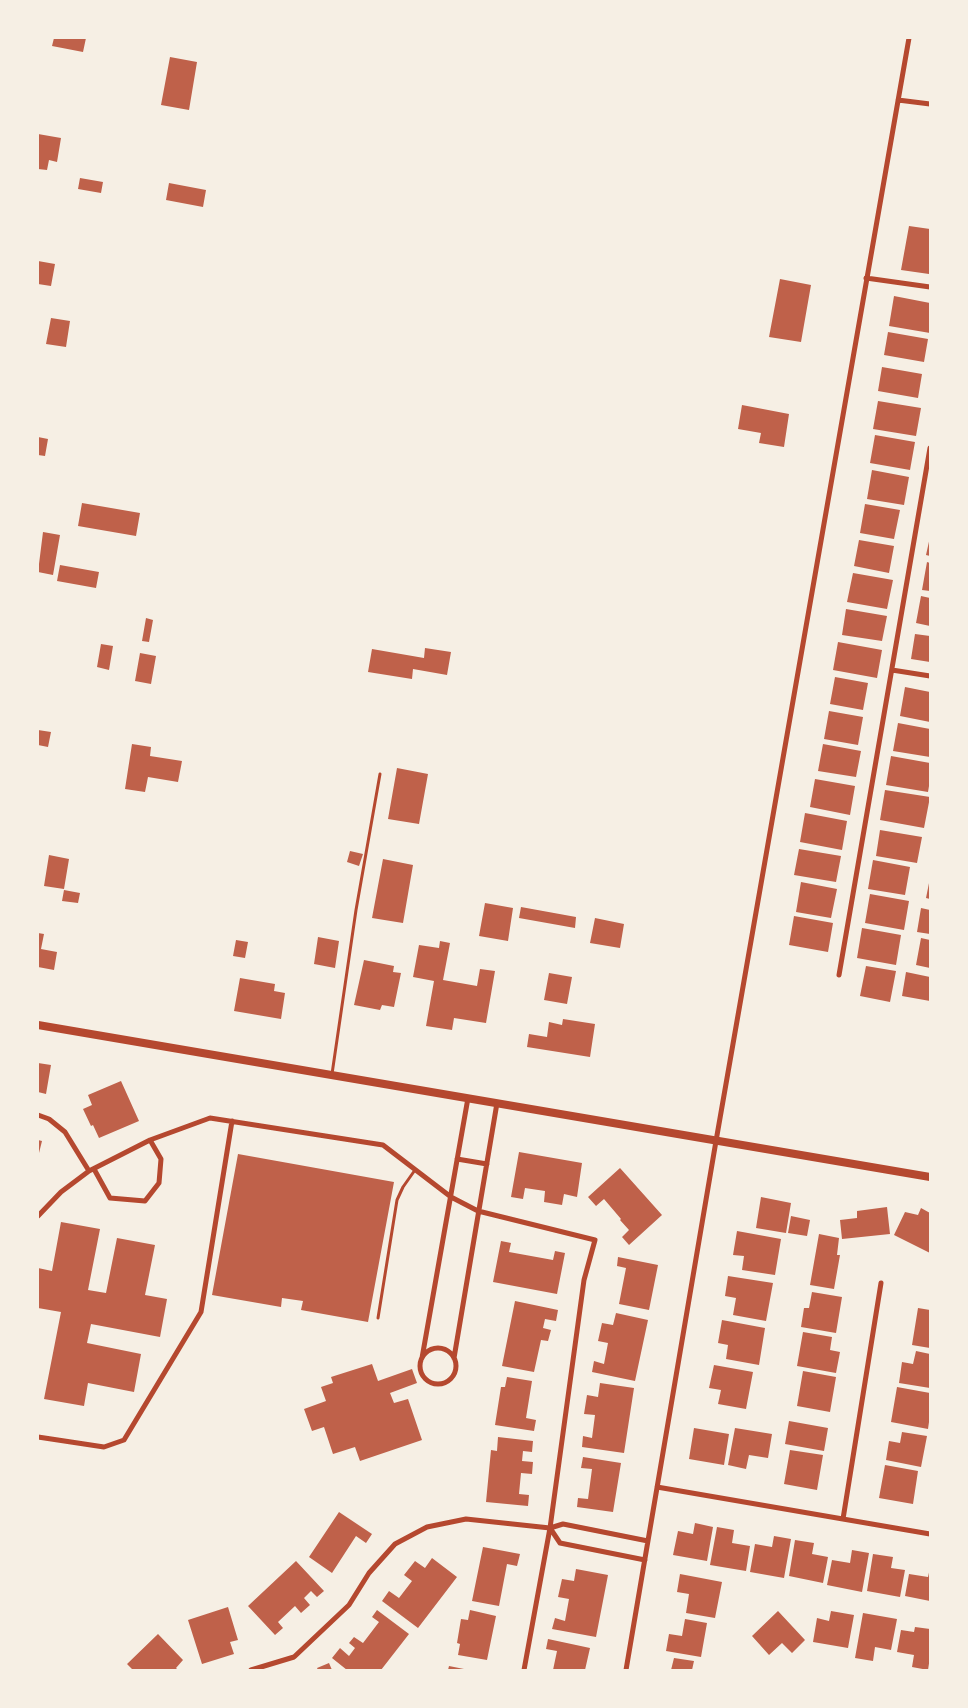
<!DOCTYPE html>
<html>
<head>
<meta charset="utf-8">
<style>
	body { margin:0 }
	#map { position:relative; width:968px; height:1708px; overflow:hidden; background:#f6efe4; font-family:Manrope,sans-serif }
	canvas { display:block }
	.frame { position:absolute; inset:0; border:39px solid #f6efe4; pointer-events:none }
</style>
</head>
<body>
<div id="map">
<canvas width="968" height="1708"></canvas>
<div class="frame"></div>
</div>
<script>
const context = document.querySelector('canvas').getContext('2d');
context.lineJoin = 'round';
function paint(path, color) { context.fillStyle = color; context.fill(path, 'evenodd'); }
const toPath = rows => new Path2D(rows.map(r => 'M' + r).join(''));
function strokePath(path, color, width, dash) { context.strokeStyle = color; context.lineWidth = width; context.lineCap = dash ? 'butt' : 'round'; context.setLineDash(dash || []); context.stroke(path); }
paint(toPath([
	[54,38,86,38,83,52,52,46],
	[170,57,197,62,189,110,161,105],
	[38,134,61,138,57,162,49,160,47,170,38,169],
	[80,178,103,182,101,193,78,189],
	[169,183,206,190,203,207,166,200],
	[909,226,930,229,930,264,929,274,901,270],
	[38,261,55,264,51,286,38,284],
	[780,279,811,285,801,342,769,337],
	[894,296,930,303,930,333,889,326],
	[51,318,70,321,66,347,46,344],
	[888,332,928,339,924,362,884,355],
	[882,367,922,374,918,398,878,391],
	[878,401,921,408,916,436,873,429],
	[742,405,789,414,784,447,759,443,761,433,738,429],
	[875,435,915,442,910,470,870,463],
	[38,437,48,439,45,456,38,455],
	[872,470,909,477,904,505,867,499],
	[82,503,140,513,136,536,78,526],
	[865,504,900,510,894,539,860,533],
	[43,532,60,535,53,575,38,572],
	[930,537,930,556,926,555],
	[859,540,894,546,889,573,854,566],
	[927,562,930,563,930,591,922,590],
	[60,565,99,572,96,588,57,581],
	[853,573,893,580,887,609,847,602],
	[921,596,930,598,930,626,916,623],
	[846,609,887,616,882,641,842,635],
	[146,618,153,620,149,642,142,641],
	[915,634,930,636,930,662,911,659],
	[838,642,882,650,877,678,833,670],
	[101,644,113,646,109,670,97,667],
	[425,648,451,652,447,675,413,669,412,679,368,672,372,649,424,658],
	[140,653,156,656,151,684,135,681],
	[835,677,868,683,863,710,830,704],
	[905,687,930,692,930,722,900,716],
	[829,711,863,717,858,745,824,739],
	[898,723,930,729,930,757,893,751],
	[38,730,51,732,48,747,38,745],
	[132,744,151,747,150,756,182,761,178,782,148,777,145,792,125,789],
	[823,744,861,751,856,777,818,771],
	[891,756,930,763,930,780,928,792,886,785],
	[397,768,428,774,419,824,388,819],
	[815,779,855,786,850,815,810,807],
	[885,790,930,797,924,828,880,820],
	[805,813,847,821,842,850,800,842],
	[880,830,922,837,917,863,876,856],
	[799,849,841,856,836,882,794,875],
	[350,851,363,854,359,866,347,862],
	[49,855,69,859,64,889,44,886],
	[383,859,413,865,403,923,372,918],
	[873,860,910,867,905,895,868,889],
	[930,878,930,899,926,898],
	[801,882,837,889,831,918,796,912],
	[64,890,80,893,78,903,62,901],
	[870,894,909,901,904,930,865,923],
	[485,903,513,908,508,941,479,936],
	[521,907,576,917,575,928,519,918],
	[921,908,930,910,930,934,917,932],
	[794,916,833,923,828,952,789,945],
	[595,918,624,924,620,948,590,943],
	[862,928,901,935,896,965,857,958],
	[38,933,44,934,41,949,57,952,54,970,38,967],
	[318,937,339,941,335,968,314,964],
	[921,938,930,940,930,968,916,965],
	[236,940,248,942,245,958,233,956],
	[440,941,450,943,443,980,477,986,480,969,495,971,486,1023,454,1018,452,1030,426,1026,434,981,413,977,419,945,439,948],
	[364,960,394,966,393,972,401,973,394,1007,382,1005,380,1010,354,1005],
	[866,966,896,971,890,1002,860,996],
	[906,972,930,977,930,1001,902,996],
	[549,973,572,977,567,1004,544,1000],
	[240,978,275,984,274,991,285,993,281,1019,234,1011],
	[563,1019,595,1024,590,1057,527,1047,529,1034,547,1037,549,1022,562,1025],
	[38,1063,51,1065,46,1094,38,1092],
	[121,1081,139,1121,99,1138,93,1125,91,1126,83,1109,92,1105,88,1095],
	[38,1140,42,1141,38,1157],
	[519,1152,582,1163,577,1197,564,1194,562,1205,544,1202,545,1191,525,1188,523,1199,511,1197],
	[238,1154,394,1182,368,1322,301,1310,303,1301,282,1298,281,1307,212,1295],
	[620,1168,662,1215,629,1245,622,1237,629,1230,620,1220,621,1219,604,1199,596,1206,588,1197],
	[761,1197,791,1203,786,1233,756,1228],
	[887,1207,890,1234,842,1239,840,1220,857,1218,857,1211],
	[921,1208,930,1213,930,1253,894,1235,905,1212,918,1215],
	[791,1216,810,1220,807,1236,788,1233],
	[61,1222,100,1229,88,1290,106,1293,117,1238,155,1245,145,1295,167,1299,160,1337,91,1324,87,1343,141,1354,134,1392,88,1383,84,1406,44,1399,61,1312,38,1308,38,1268,52,1271],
	[737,1231,781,1239,775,1275,742,1270,744,1256,733,1255],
	[819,1234,839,1238,837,1255,840,1255,834,1289,810,1285],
	[501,1241,511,1243,509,1252,553,1260,555,1251,565,1253,557,1294,493,1282],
	[618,1257,658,1265,649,1310,619,1304,626,1268,617,1266],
	[728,1276,773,1283,766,1321,733,1315,736,1298,725,1296],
	[812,1292,842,1297,836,1333,801,1327,804,1308,809,1308],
	[515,1301,558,1310,556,1321,545,1319,543,1328,551,1330,548,1341,541,1340,534,1372,502,1366],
	[918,1308,930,1310,930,1348,912,1345],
	[616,1313,648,1320,635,1381,592,1372,594,1361,604,1364,608,1343,598,1341,602,1323,613,1325],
	[722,1320,765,1328,759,1365,726,1359,728,1345,718,1343],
	[803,1332,832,1337,830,1350,840,1352,836,1373,797,1366],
	[916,1351,930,1354,930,1388,899,1383,902,1362,913,1364],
	[372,1364,378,1381,412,1369,417,1383,390,1393,394,1403,408,1399,422,1440,360,1461,355,1447,333,1454,324,1427,312,1431,304,1409,326,1401,321,1387,333,1383,331,1377],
	[714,1365,753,1372,746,1409,718,1404,721,1390,709,1388],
	[803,1371,836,1377,830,1412,797,1406],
	[507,1377,532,1381,526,1418,536,1420,534,1431,495,1425,501,1387,505,1387],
	[600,1383,634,1388,624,1453,582,1447,583,1436,592,1438,595,1415,584,1414,587,1395,598,1397],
	[897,1387,930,1393,930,1415,928,1429,891,1422],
	[789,1421,828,1428,824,1451,785,1444],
	[694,1428,729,1434,724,1465,689,1459],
	[735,1428,772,1434,768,1458,749,1455,746,1469,728,1465],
	[902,1432,927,1436,921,1467,886,1460,889,1441,900,1443],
	[498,1437,533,1441,532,1452,523,1451,522,1461,533,1462,532,1474,521,1473,519,1494,529,1495,528,1506,486,1502,491,1450,497,1451],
	[790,1450,823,1455,817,1490,784,1484],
	[583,1457,621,1463,613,1512,577,1507,578,1498,588,1499,592,1469,581,1468],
	[885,1465,918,1471,913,1504,879,1498],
	[339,1512,372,1534,366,1543,356,1536,332,1573,309,1557],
	[695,1523,713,1527,707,1561,673,1555,678,1531,693,1534],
	[717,1527,734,1530,732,1543,750,1546,746,1571,710,1565],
	[774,1536,791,1539,784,1578,750,1572,755,1544,772,1547],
	[795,1540,814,1543,812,1554,828,1557,823,1583,789,1576],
	[483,1547,520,1554,517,1566,507,1564,499,1606,472,1601],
	[852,1550,869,1553,862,1592,827,1585,832,1560,850,1563],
	[873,1554,893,1557,891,1568,905,1570,900,1597,867,1591],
	[432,1558,457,1577,418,1628,382,1601,389,1591,399,1598,412,1581,404,1575,415,1561,425,1568],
	[296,1561,324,1591,317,1597,311,1591,304,1598,310,1605,301,1613,295,1606,278,1622,283,1628,275,1635,248,1606],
	[930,1568,930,1601,905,1596,909,1574,928,1577],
	[576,1569,608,1575,596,1637,552,1629,555,1618,565,1621,569,1599,558,1597,562,1579,574,1581],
	[680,1574,722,1582,715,1618,686,1613,689,1594,677,1592],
	[228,1607,238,1640,230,1642,234,1654,202,1664,188,1620],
	[377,1610,409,1634,381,1670,347,1670,332,1658,340,1648,349,1656,355,1648,349,1643,354,1637,363,1643,379,1622,372,1617],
	[470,1610,496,1616,487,1660,458,1655,460,1644,457,1643,461,1619,468,1620],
	[778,1611,805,1640,792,1653,782,1643,769,1655,752,1636],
	[831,1611,854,1615,848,1648,813,1642,817,1618,829,1621],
	[863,1613,897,1619,891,1650,875,1647,873,1661,855,1658],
	[685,1619,707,1623,701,1657,666,1651,669,1634,682,1636],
	[915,1627,930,1629,930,1657,928,1670,912,1667,914,1655,897,1652,901,1630,914,1632],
	[158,1634,183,1660,176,1668,178,1670,133,1670,127,1664],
	[548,1639,590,1648,585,1670,553,1670,557,1651,546,1649],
	[674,1658,694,1661,692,1670,671,1670],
	[329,1663,332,1670,318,1670,317,1668],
	[449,1666,469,1670,448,1670]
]), '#bf614a');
strokePath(toPath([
	[332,1074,356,910,380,774],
	[378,1318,397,1200,403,1187,415,1170]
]), '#b5482f', 3);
strokePath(toPath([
	[898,100,930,104],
	[866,278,930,287],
	[892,670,930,676],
	[839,975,930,448],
	[38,1115,49,1119,65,1132,89,1171],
	[457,1159,487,1164],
	[94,1169,110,1198,145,1201,159,1183,161,1159,150,1140],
	[38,1216,61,1192,89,1171,150,1140,210,1118,383,1145,451,1197,478,1211,595,1240,584,1280,550,1528,524,1670],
	'420 1366a18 18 0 1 1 36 0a18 18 0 1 1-36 0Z',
	[422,1358,468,1098],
	[454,1358,497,1103],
	[38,1437,104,1447,124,1440,201,1312,232,1121],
	[657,1487,930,1534],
	[843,1519,881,1283],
	[550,1528,560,1543,645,1560],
	[251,1670,294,1657,349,1605,369,1573,395,1544,427,1527,466,1519,550,1528,563,1524,648,1541],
	[626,1670,716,1141,909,38]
]), '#b5482f', 5);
strokePath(toPath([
	[38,1025,930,1177]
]), '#b5482f', 8);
</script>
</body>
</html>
